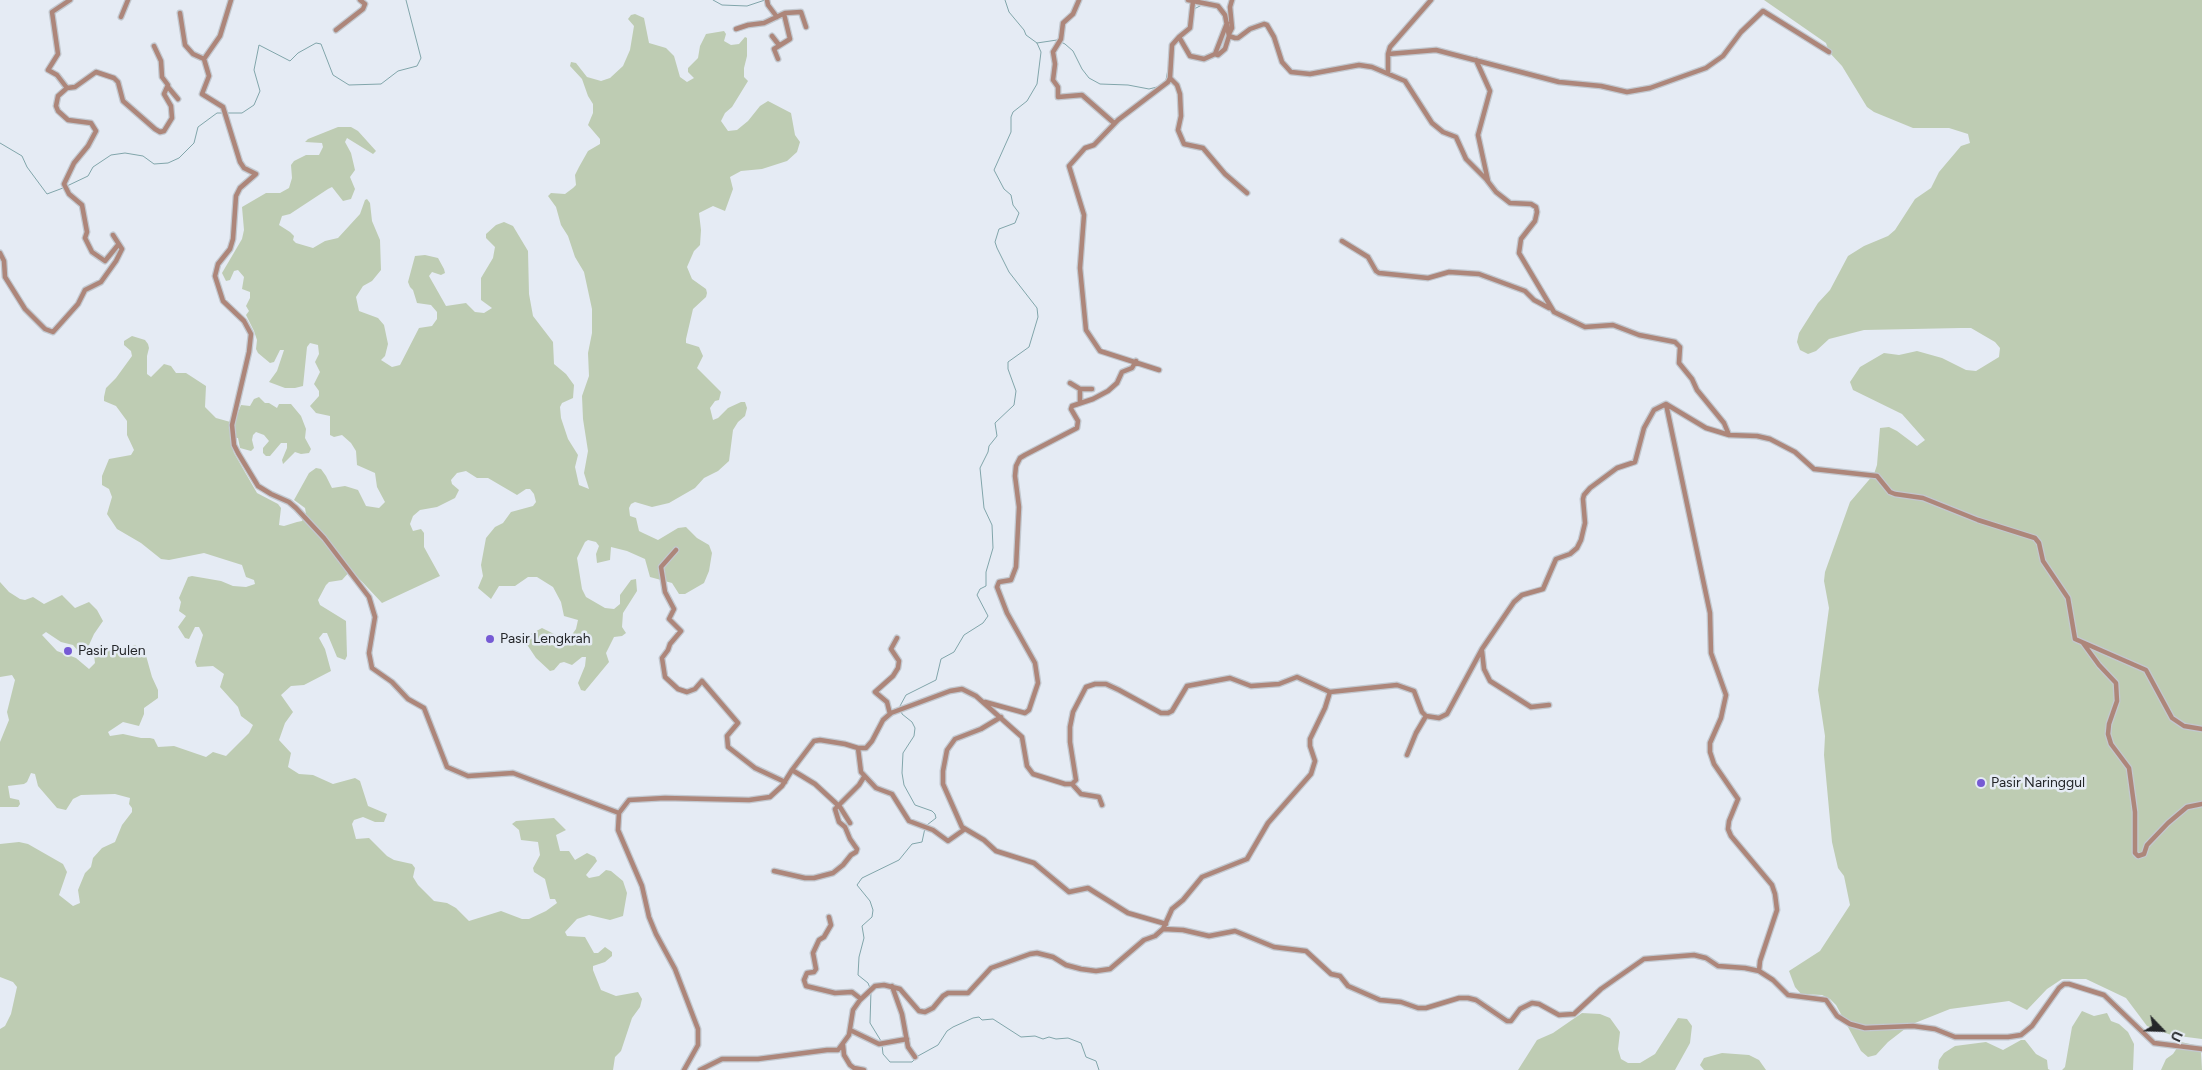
<!DOCTYPE html>
<html>
<head>
<meta charset="utf-8">
<style>
	body { margin:0 }
	#map { position:relative; width:2202px; height:1070px; overflow:hidden; background:#e5ebf4; font-family:Figtree,sans-serif }
	canvas { display:block }
	.north { position:absolute; left:2137px; top:1005px; width:50px; height:50px; -webkit-text-stroke:4px #e5ebf4; paint-order:stroke; rotate:114deg; font-size:14px; font-weight:700; line-height:20px; text-align:center; color:#242629 }
	.north::after { content:''; display:block; margin:auto; width:18px; height:22px; background:#242629; clip-path:polygon(50% 0,100% 100%,50% 72%,0 100%) }
</style>
</head>
<body>
<div id="map">
<canvas width="2202" height="1070"></canvas>
<div class="north">U</div>
</div>
<script>
const context = document.querySelector('canvas').getContext('2d');
context.lineJoin = 'round';
function paint(path, color) { context.fillStyle = color; context.fill(path, 'evenodd'); }
const toPath = rows => new Path2D(rows.map(r => 'M' + r).join(''));
function strokePath(path, color, width, dash) { context.strokeStyle = color; context.lineWidth = width; context.lineCap = dash ? 'butt' : 'round'; context.setLineDash(dash || []); context.stroke(path); }
function label(font, color, halo, rows, align = 'center') {
  context.font = font + ' Figtree,sans-serif'; context.lineWidth = 5; context.setLineDash([]); context.textBaseline = 'middle'; context.strokeStyle = halo; context.fillStyle = color; for (const [text, x, y, turn = 0] of rows) {
    context.save(); context.translate(x, y); context.rotate((+turn || 0) * Math.PI / 180); context.textAlign = isNaN(turn) ? turn : align; if (halo) context.strokeText(text, 0, 0); context.fillText(text, 0, 0); context.restore();
  }
}
paint(toPath([
	[1764,0,2202,0,2202,1039,2171,1035,2147,1026,2126,998,2086,979,2062,979,2047,989,2027,1010,2009,1001,1950,1009,1910,1025,1888,1042,1876,1055,1868,1057,1861,1051,1836,1005,1830,999,1822,995,1801,994,1795,987,1789,971,1820,951,1850,905,1844,876,1838,868,1832,842,1824,755,1825,736,1818,690,1829,608,1824,581,1825,572,1850,502,1874,474,1877,465,1880,428,1889,427,1897,431,1917,446,1925,440,1902,414,1853,390,1850,382,1860,367,1884,353,1899,355,1917,351,1942,358,1966,370,1976,371,1999,357,2000,348,1995,342,1971,328,1961,328,1864,330,1829,339,1816,351,1808,354,1800,350,1797,342,1799,333,1818,303,1830,290,1848,256,1864,246,1888,236,1895,230,1915,199,1931,188,1939,172,1961,146,1970,143,1968,134,1949,128,1913,128,1874,112,1867,107,1842,66,1829,52,1826,43],
	[635,14,644,18,649,43,666,48,674,56,680,77,687,82,694,78,688,72,688,68,698,58,700,46,706,34,724,31,726,34,724,41,731,45,739,44,745,37,747,38,747,56,744,68,744,77,748,81,732,107,725,113,721,121,728,131,737,130,748,121,760,106,768,101,791,113,795,135,800,142,797,152,787,161,762,169,741,171,730,177,733,189,725,211,713,206,699,213,701,230,700,245,694,251,687,267,692,279,706,289,707,293,706,297,693,309,686,339,686,343,699,347,703,356,697,368,721,392,719,400,715,401,710,408,713,420,718,418,728,408,741,402,745,402,747,408,745,416,738,422,733,430,729,461,718,471,704,478,695,488,669,503,652,507,635,502,631,504,629,508,630,516,636,518,639,531,643,533,658,540,678,528,686,527,697,538,709,545,712,553,709,571,704,583,685,594,679,594,672,583,650,577,645,559,627,551,611,547,610,560,597,563,596,554,599,546,596,542,588,540,585,542,577,558,582,589,586,597,605,608,614,609,620,604,620,595,631,580,636,579,637,591,623,613,622,627,626,633,622,636,614,637,606,653,609,662,585,691,581,690,578,683,585,666,586,657,582,657,572,665,564,662,560,663,554,670,550,671,536,658,526,643,529,635,542,628,562,638,571,636,576,629,578,620,564,616,561,602,553,587,537,577,528,577,515,586,499,586,491,599,478,588,483,576,481,565,486,538,495,527,503,523,511,512,533,506,536,502,534,494,530,489,526,489,517,495,488,478,477,478,466,471,457,473,451,480,452,484,459,490,455,498,437,507,420,510,413,516,410,524,413,531,421,529,424,533,424,547,440,576,382,603,351,570,342,580,329,582,326,585,318,600,320,605,346,621,347,656,345,660,337,657,327,633,323,633,319,638,325,649,331,671,304,685,291,686,281,695,293,712,285,723,279,740,291,753,288,767,299,774,313,775,333,784,355,778,360,781,368,806,387,814,384,822,375,822,363,817,354,820,352,824,356,839,369,838,387,856,394,860,412,864,415,868,413,877,418,885,434,901,447,903,456,908,469,921,501,911,522,919,529,919,546,911,557,903,555,899,550,899,545,879,534,872,533,868,540,855,538,842,521,840,519,830,512,824,516,821,554,818,566,830,556,835,560,851,569,851,575,860,587,853,595,857,597,861,586,875,589,878,599,876,606,870,611,871,623,881,627,893,623,916,610,920,589,915,577,919,565,932,567,936,585,937,594,953,598,953,605,947,612,952,612,956,605,962,593,966,593,970,601,990,616,996,638,992,642,999,640,1007,632,1018,621,1051,615,1057,613,1070,0,1070,0,1029,5,1026,11,1014,17,987,13,982,0,977,0,844,19,842,28,844,63,864,67,872,59,895,73,906,80,903,78,890,85,873,91,867,93,858,102,848,115,842,122,825,132,812,132,808,129,804,130,798,115,794,81,795,73,799,66,810,57,808,38,786,35,774,31,773,27,782,24,784,8,786,10,798,19,800,20,804,18,807,0,807,0,742,9,720,7,712,15,680,12,675,0,677,0,582,9,592,20,599,25,600,33,597,44,604,62,595,75,608,89,602,97,610,103,621,94,634,89,645,79,652,73,645,61,642,46,632,42,635,57,651,76,658,89,669,95,663,94,655,100,649,119,651,135,645,145,652,152,677,158,690,158,698,144,708,144,714,139,726,123,722,108,732,110,736,123,734,141,738,150,738,154,739,158,747,174,746,206,757,213,752,226,756,249,733,253,725,241,716,238,707,220,687,224,674,213,666,197,667,195,662,203,635,199,627,195,627,189,639,185,638,178,627,186,616,179,611,181,602,179,598,188,577,192,576,221,581,233,586,246,587,255,584,254,580,246,577,242,565,204,553,169,560,161,559,141,543,117,529,107,514,112,497,109,489,102,485,102,476,109,459,131,455,134,450,127,435,127,421,116,406,104,401,104,397,106,388,116,378,132,356,131,351,124,345,124,341,132,336,145,340,148,344,149,348,147,356,147,374,151,377,164,364,171,366,176,373,186,373,206,386,205,407,216,418,234,423,241,405,250,406,254,399,259,397,265,403,269,403,277,408,279,404,291,404,301,416,306,429,305,438,311,449,309,453,301,454,295,452,283,464,282,460,287,448,287,443,281,443,270,456,266,456,263,453,263,448,269,441,264,435,256,432,253,435,252,440,254,448,251,451,240,448,238,438,230,438,234,453,257,493,278,504,281,508,279,525,284,526,297,522,302,521,306,514,305,508,294,500,309,473,316,468,321,469,326,476,332,488,345,486,358,490,366,506,379,508,385,502,377,487,375,473,357,465,356,451,351,443,342,435,334,437,330,435,330,416,316,413,310,406,319,396,319,391,314,384,320,372,315,362,319,354,318,345,310,343,307,347,303,386,295,388,285,388,269,382,277,371,284,350,280,350,274,362,270,363,258,353,256,349,257,340,254,331,246,315,249,311,246,306,250,298,250,292,242,289,244,277,238,270,234,271,230,280,226,281,222,273,242,239,244,230,242,207,266,193,280,193,289,188,292,178,291,165,294,161,306,155,319,155,323,147,322,143,305,142,308,139,338,127,351,127,358,131,376,151,373,154,347,138,345,142,351,153,355,170,350,177,355,189,351,199,343,201,332,187,328,189,290,214,282,216,279,225,290,232,294,236,293,240,296,243,313,248,325,241,338,238,360,214,365,200,367,199,370,203,372,221,380,240,381,270,372,281,363,286,356,297,359,311,378,318,384,325,388,344,385,356,381,360,392,367,400,365,419,328,432,326,437,319,437,312,431,305,417,303,413,290,410,287,408,282,415,256,425,255,438,258,444,269,445,273,441,275,432,272,429,276,446,306,466,303,475,312,484,313,492,308,481,300,481,278,493,258,495,247,486,238,486,234,496,225,504,222,513,226,528,251,529,294,533,316,553,342,554,364,566,374,574,385,573,398,562,403,560,407,561,418,568,439,578,455,575,467,579,485,589,489,584,473,588,451,583,419,582,396,589,376,588,353,592,333,592,309,584,272,575,257,568,236,561,225,556,207,548,196,551,193,565,194,573,188,576,185,575,175,579,167,588,151,600,144,600,139,588,125,593,113,593,104,588,96,582,79,570,66,571,62,576,63,587,77,601,81,610,78,623,66,630,50,634,26,628,19,631,15],
	[2082,1011,2094,1016,2107,1013,2111,1021,2119,1024,2128,1032,2134,1044,2133,1070,2062,1070,2065,1067,2072,1027],
	[1582,1013,1600,1014,1610,1018,1620,1032,1618,1049,1621,1059,1628,1063,1640,1063,1655,1054,1678,1018,1687,1019,1692,1026,1690,1043,1675,1070,1518,1070,1537,1040,1553,1033],
	[2021,1040,2025,1040,2036,1054,2047,1060,2048,1069,2050,1070,1939,1070,1938,1068,1939,1060,1944,1053,1955,1046,1986,1042,2003,1050],
	[2181,1042,2199,1046,2201,1052,2202,1070,2161,1070,2166,1059,2173,1054],
	[1722,1053,1749,1055,1759,1060,1766,1070,1704,1070,1700,1065,1704,1058]
]), '#beccb3');
strokePath(toPath([
	[713,0,722,5,747,6,765,0],
	[1194,9,1202,5],
	[1185,34,1191,29],
	[1037,43,1057,40,1065,44,1073,51,1082,69,1089,78,1100,84,1128,85,1149,89,1157,87],
	[1162,84,1166,80,1169,64],
	[226,113,242,113,254,105,260,91,254,70,259,45,290,61,298,53,316,43,321,44,333,75,349,85,381,84,398,71,417,66,421,58,406,0],
	[0,143,22,156,27,167,47,194,63,188],
	[67,186,88,176,93,167,111,155,125,153,143,156,154,164,168,163,179,158,194,143,198,127,217,113,222,113],
	[927,825,936,818,935,814,932,811,915,805,904,785,902,773,903,753,914,736,915,728,912,722,902,714,900,706,906,695,936,680,941,659,954,652,964,635,983,623,988,616,977,595,980,589,986,586,986,572,993,548,992,525,984,508,980,468,988,452,989,446,997,436,995,423,1014,405,1016,391,1008,369,1008,362,1029,347,1038,317,1037,308,1009,272,997,248,995,242,999,229,1015,223,1019,213,1013,205,1011,195,1004,189,994,170,1011,132,1011,117,1013,112,1027,101,1037,84,1041,52,1037,43,1026,35,1024,30,1009,12,1005,0],
	[870,988,868,983,858,975,859,957,864,938,862,926,872,917,873,910,870,901,857,885,862,878,899,860,912,844,922,842,925,828],
	[871,991,870,1023,881,1041],
	[882,1045,883,1054,890,1062,912,1062,915,1059],
	[918,1056,938,1045,947,1031,953,1027,973,1018,979,1017,982,1020,993,1019,1021,1037,1035,1036,1043,1039,1049,1037,1056,1039,1068,1038,1081,1043,1086,1057,1096,1061,1099,1070]
]), '#81a5aa', 1);
const minor = toPath([
	[70,0,52,12,58,54,48,70,57,75,67,88,58,96,56,106,58,111,68,120,91,123,96,131,88,146,74,163,64,184,69,194,82,205,87,232,85,238,92,252,105,261,118,245],
	[231,0,220,36,204,59,209,76,202,94,223,107,240,162,244,168,256,174,240,188,236,196,233,239,230,249,218,264,215,276,223,301,244,321,251,334,249,352,232,425,234,445,238,453,258,486,271,494,289,502,296,508,324,538,369,597,375,617,369,653,372,668,392,682,408,699,424,708,447,767,468,776,513,773,619,813],
	[767,0,768,5,777,17],
	[1079,0,1073,14,1063,23,1061,39,1053,52,1055,64,1053,80,1058,87,1058,97,1082,95,1114,123],
	[1188,0,1218,6,1225,15,1229,36,1235,38,1238,38,1250,29,1264,24,1267,25,1274,37,1282,62,1291,72,1310,74,1359,65,1372,67,1405,81,1432,123,1443,132,1456,137,1466,159,1486,179,1496,192,1510,203,1531,204,1536,207,1537,212,1535,221,1521,239,1519,253,1554,312,1585,327,1613,325,1639,335,1675,342,1680,347,1679,363,1692,379,1697,390,1724,423,1729,435,1757,436,1770,439,1795,452,1814,469,1877,476,1890,492,1895,494,1923,498,1978,520,2035,538,2039,543,2043,561,2068,598,2075,639,2146,670,2172,718,2184,726,2202,729],
	[180,13,185,45,193,54,204,59],
	[121,17,128,0],
	[736,29,748,25,764,23,785,13,801,12,806,27],
	[336,30,363,9,365,4,360,0],
	[1229,34,1232,28,1230,7,1232,0],
	[772,36,779,45],
	[1179,37,1190,28,1193,1],
	[1215,54,1227,23],
	[1388,54,1436,50,1559,82,1601,86,1627,92,1650,88,1706,68,1723,56,1741,32,1763,11,1829,52],
	[778,59,774,49,790,39,784,14],
	[1476,60,1490,91,1478,135,1488,181],
	[1388,73,1388,54,1390,47,1431,0],
	[1170,78,1177,85,1180,94,1181,116,1178,130,1184,144,1203,148,1225,174,1247,193],
	[168,87,178,99],
	[67,88,75,87,96,72,114,78,118,82,123,101,155,129,160,132,164,131,172,118,171,106,164,94,168,85,162,77,161,61,154,46],
	[1342,241,1368,257,1376,271,1379,273,1428,278,1449,272,1479,274,1525,291,1534,300,1549,308],
	[0,253,4,261,5,277,25,309,45,329,53,332,78,304,85,290,101,282,116,261,122,249,113,235],
	[1159,370,1100,351,1086,330,1080,268,1084,215,1069,166,1085,148,1094,145,1118,120,1168,82,1170,78,1172,45,1179,37,1190,56,1204,59,1215,54,1218,55,1225,49,1229,36],
	[1070,383,1080,389,1092,389],
	[1080,389,1080,403],
	[1666,404,1710,613,1711,653,1726,695,1721,718,1710,743,1710,752,1714,764,1738,799,1729,821,1728,829,1731,836,1772,885,1775,894,1777,910,1760,961,1759,971],
	[676,550,661,567,665,592,674,609,669,619,681,631,670,644,668,650,662,658,665,677,678,689,687,692,695,689,702,681,738,723,727,736,728,747,755,768,785,782],
	[2083,643,2099,665,2116,683,2117,701,2109,724,2108,734,2111,744,2129,768,2135,812,2135,853,2138,856,2144,854,2147,845,2168,823,2187,807,2202,804],
	[1482,651,1484,669,1490,681,1531,707,1549,705],
	[985,702,1025,713,1029,710,1038,683,1035,663,1007,613,997,587,999,582,1011,580,1016,567,1019,507,1015,476,1016,466,1020,458,1025,455,1077,428,1078,421,1071,409,1072,406,1093,399,1108,391,1117,383,1122,372,1132,368,1136,361],
	[890,714,887,702,875,692,893,676,898,668,899,661,891,649,897,638],
	[1001,717,981,729,955,739,947,750,943,771,943,784,962,827,984,840,996,851,1034,863,1069,892,1088,888,1128,913,1166,924],
	[858,748,861,772,876,788,892,794,909,821,933,830,948,841,965,829],
	[1407,755,1416,733,1426,716],
	[792,770,815,784,840,807,850,823],
	[1072,784,1081,794,1099,797,1102,805],
	[774,871,805,878,814,878,833,873,843,865,851,855,856,852,857,849,850,839,845,827,839,822,835,809,859,785,864,777],
	[829,917,831,925,824,937,819,940,813,953,816,969,814,972,807,973,804,980,806,986,835,993,852,992,861,999],
	[1163,929,1183,930,1209,936,1235,931,1274,947,1306,951,1331,974,1340,976,1348,986,1380,1000,1401,1002,1418,1008,1426,1008,1459,998,1468,998,1476,1000,1507,1021,1511,1021,1520,1009,1532,1003,1539,1004,1559,1015,1574,1014,1601,989,1644,959,1694,955,1706,958,1718,966,1745,968,1759,971,1773,980,1788,995,1826,1000,1837,1016,1850,1024,1865,1028,1913,1026,1935,1029,1955,1037,2008,1037,2021,1035,2032,1026,2059,988,2064,984,2069,984,2104,995,2154,1043,2202,1049],
	[892,986,902,1014,908,1047,915,1057],
	[850,1030,879,1044,907,1039],
	[843,1045,844,1055,850,1065,854,1068,864,1070],
	[684,1070,698,1045,698,1029,675,969,656,934,649,917,642,886,618,830,619,813,629,800,665,798,749,800,770,797,782,786,792,770,814,741,820,740,845,744,858,748,866,748,872,741,883,720,891,713,950,691,962,689,976,696,1022,737,1027,766,1033,774,1065,784,1072,784,1076,780,1070,742,1070,727,1073,712,1086,687,1095,684,1106,684,1119,690,1161,713,1168,713,1172,711,1187,686,1230,678,1251,686,1279,684,1297,677,1330,692,1397,685,1414,691,1422,712,1426,716,1439,718,1447,714,1482,649,1514,602,1522,595,1543,589,1556,559,1570,554,1577,548,1581,540,1585,523,1583,499,1584,495,1590,488,1617,468,1635,462,1644,428,1654,410,1666,404,1706,428,1729,435],
	[700,1070,722,1059,758,1059,827,1050,838,1050,849,1035,853,1010,860,1000,875,986,884,985,900,989,919,1011,925,1012,933,1008,943,996,948,993,968,993,991,968,1030,954,1037,953,1053,957,1066,965,1081,969,1096,971,1110,969,1144,940,1155,936,1163,929,1172,909,1183,900,1202,877,1247,859,1268,823,1311,774,1315,761,1310,746,1310,739,1325,708,1330,692]
]);
strokePath(minor, '#c2c8cf', 7);
strokePath(minor, '#ad867a', 4.5);
for (const [x, y, r, color] of [
	[490,639,5,"#765ad4"],
	[68,651,5,"#765ad4"],
	[1981,783,5,"#765ad4"]
]) { const dot = new Path2D(); dot.arc(x, y, r, 0, 2 * Math.PI); context.fillStyle = color; context.fill(dot); strokePath(dot, '#e5ebf4', 2); }
label('14px', '#242629', '#e5ebf4', [
	["Pasir Lengkrah",500,639],
	["Pasir Pulen",78,651],
	["Pasir Naringgul",1991,783]
], 'left');
</script>
</body>
</html>
